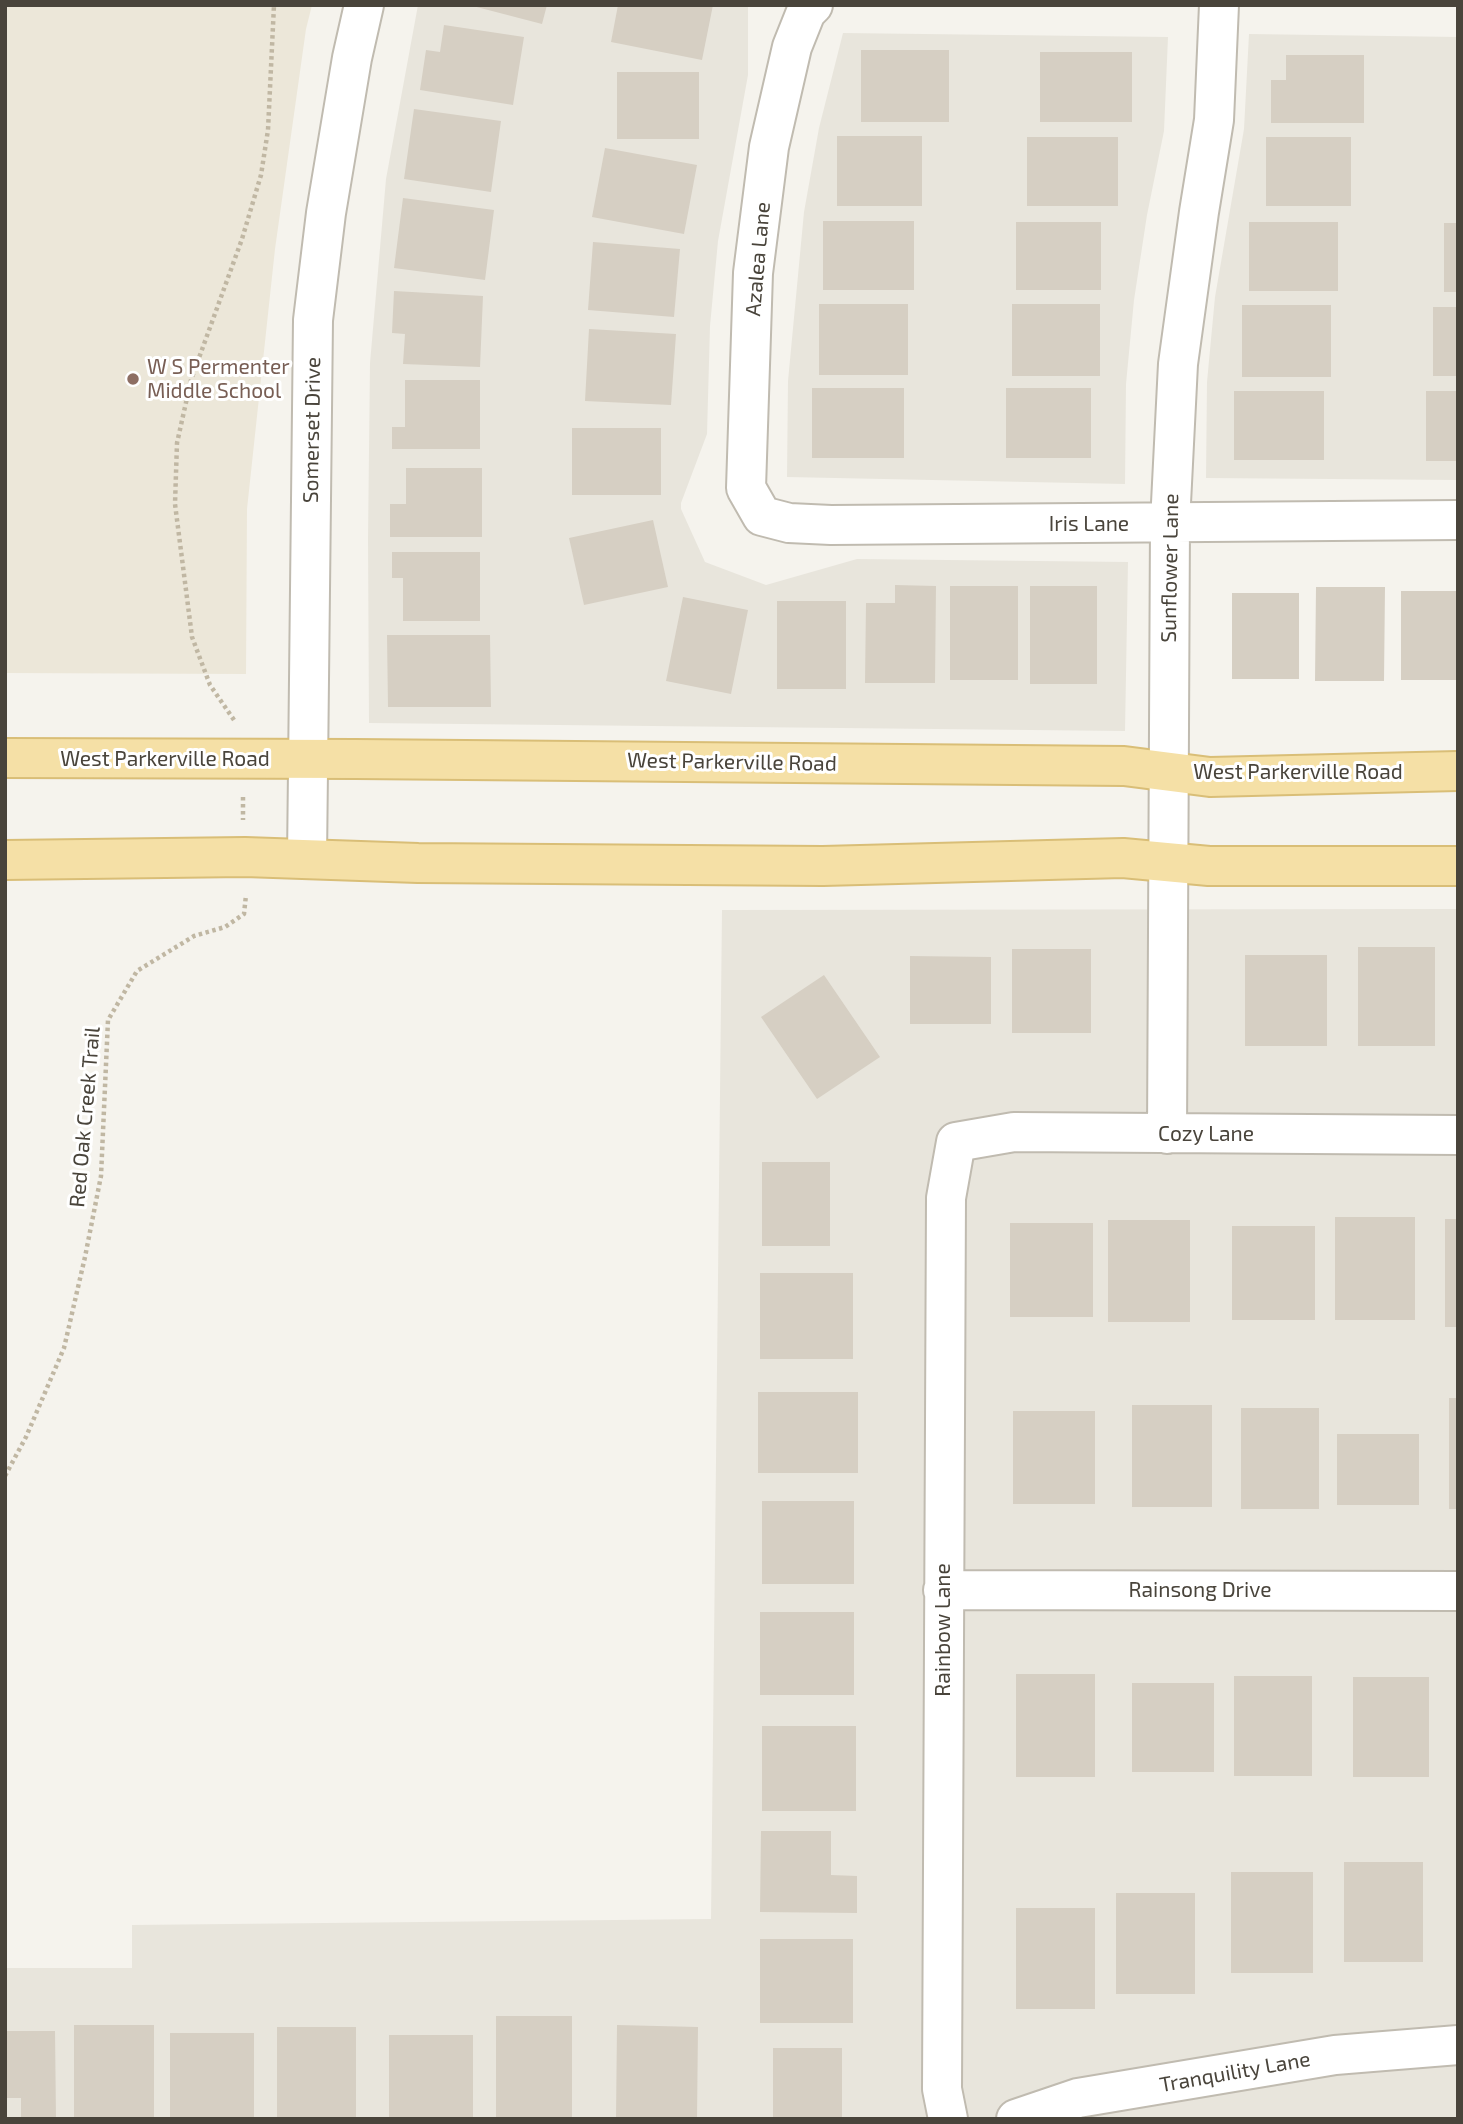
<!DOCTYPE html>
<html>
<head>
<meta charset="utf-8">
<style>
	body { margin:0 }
	#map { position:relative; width:1463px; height:2124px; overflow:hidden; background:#f5f3ed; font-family:"Exo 2",sans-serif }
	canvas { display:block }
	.frame { position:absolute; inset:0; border:7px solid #49443b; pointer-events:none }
</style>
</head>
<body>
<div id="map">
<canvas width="1463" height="2124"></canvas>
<div class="frame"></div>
</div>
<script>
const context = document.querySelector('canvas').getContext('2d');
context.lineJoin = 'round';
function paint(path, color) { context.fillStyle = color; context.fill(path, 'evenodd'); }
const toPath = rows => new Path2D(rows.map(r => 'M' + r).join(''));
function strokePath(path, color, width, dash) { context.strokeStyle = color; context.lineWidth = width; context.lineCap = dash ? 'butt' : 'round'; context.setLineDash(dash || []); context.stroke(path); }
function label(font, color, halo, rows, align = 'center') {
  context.font = font + ' "Exo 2",sans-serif'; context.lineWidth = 6; context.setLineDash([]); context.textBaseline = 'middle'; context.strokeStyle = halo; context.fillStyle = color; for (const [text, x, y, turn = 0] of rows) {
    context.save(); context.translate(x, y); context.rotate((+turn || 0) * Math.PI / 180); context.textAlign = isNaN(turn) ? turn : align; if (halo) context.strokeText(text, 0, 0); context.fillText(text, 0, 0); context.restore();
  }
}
paint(toPath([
	[418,5,748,5,748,75,718,241,710,326,707,434,681,503,681,509,705,562,766,585,857,559,1128,562,1125,731,369,723,368,539,370,363,386,179],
	[843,33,1168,37,1164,131,1147,215,1134,300,1126,384,1125,484,787,477,788,381,804,212,819,128],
	[1249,34,1458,37,1458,480,1206,478,1207,382,1215,297,1244,129],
	[1458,909,1458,2119,5,2119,5,1968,132,1968,132,1925,711,1919,722,910]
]), '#e8e5dc');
paint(toPath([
	[5,5,312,5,306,29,275,249,247,509,246,674,5,673]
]), '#ece7d9');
paint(toPath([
	[469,5,547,5,542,24],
	[618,5,713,5,702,60,611,42],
	[444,25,524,37,513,105,420,90,426,50,440,52],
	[861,50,949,50,949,122,861,122],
	[1040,52,1132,52,1132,122,1040,122],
	[1286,55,1364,55,1364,123,1271,123,1271,80,1286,80],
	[617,72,699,72,699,139,617,139],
	[414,109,501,121,491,192,404,179],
	[837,136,922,136,922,206,837,206],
	[1027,137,1118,137,1118,206,1027,206],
	[1266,137,1351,137,1351,206,1266,206],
	[605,148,697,165,684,234,592,217],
	[403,198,494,210,485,280,394,268],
	[823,221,914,221,914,290,823,290],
	[1016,222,1101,222,1101,290,1016,290],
	[1249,222,1338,222,1338,291,1249,291],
	[1444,223,1458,223,1458,292,1444,292],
	[593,242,680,249,674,317,588,310],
	[394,291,483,296,480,367,403,364,405,334,392,333],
	[819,304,908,304,908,375,819,375],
	[1012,304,1100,304,1100,376,1012,376],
	[1242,305,1331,305,1331,377,1242,377],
	[1433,307,1458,307,1458,376,1433,376],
	[589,329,676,334,671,405,585,401],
	[405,380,480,380,480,449,392,449,392,427,405,427],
	[812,388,904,388,904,458,812,458],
	[1006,388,1091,388,1091,458,1006,458],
	[1234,391,1324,391,1324,460,1234,460],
	[1426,391,1458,391,1458,461,1426,461],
	[572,428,661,428,661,495,572,495],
	[406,468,482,468,482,537,390,537,390,504,406,504],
	[653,520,668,587,584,605,569,538],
	[392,552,480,552,480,621,403,621,403,578,392,578],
	[895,585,936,586,935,683,865,683,866,603,895,603],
	[950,586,1018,586,1018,680,950,680],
	[1030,586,1097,586,1097,684,1030,684],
	[1316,587,1385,587,1384,681,1315,681],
	[1401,591,1458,591,1458,680,1401,680],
	[1232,593,1299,593,1299,679,1232,679],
	[683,597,748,610,731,694,666,681],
	[777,601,846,601,846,689,777,689],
	[387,635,490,635,491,707,388,707],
	[1358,947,1435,947,1435,1046,1358,1046],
	[1012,949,1091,949,1091,1033,1012,1033],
	[1245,955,1327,955,1327,1046,1245,1046],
	[910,956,991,957,991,1024,910,1024],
	[824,975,880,1057,817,1099,761,1017],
	[762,1162,830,1162,830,1246,762,1246],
	[1335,1217,1415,1217,1415,1320,1335,1320],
	[1445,1219,1458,1219,1458,1327,1445,1327],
	[1108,1220,1190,1220,1190,1322,1108,1322],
	[1010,1223,1093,1223,1093,1317,1010,1317],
	[1232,1226,1315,1226,1315,1320,1232,1320],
	[760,1273,853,1273,853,1359,760,1359],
	[758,1392,858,1392,858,1473,758,1473],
	[1449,1398,1458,1398,1458,1509,1449,1509],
	[1132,1405,1212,1405,1212,1507,1132,1507],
	[1241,1408,1319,1408,1319,1509,1241,1509],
	[1013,1411,1095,1411,1095,1504,1013,1504],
	[1337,1434,1419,1434,1419,1505,1337,1505],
	[762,1501,854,1501,854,1584,762,1584],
	[760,1612,854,1612,854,1695,760,1695],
	[1016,1674,1095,1674,1095,1777,1016,1777],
	[1234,1676,1312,1676,1312,1776,1234,1776],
	[1353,1677,1429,1677,1429,1777,1353,1777],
	[1132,1683,1214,1683,1214,1772,1132,1772],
	[762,1726,856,1726,856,1811,762,1811],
	[761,1831,831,1831,831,1875,857,1876,857,1913,760,1912],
	[1344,1862,1423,1862,1423,1962,1344,1962],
	[1231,1872,1313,1872,1313,1973,1231,1973],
	[1116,1893,1195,1893,1195,1994,1116,1994],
	[1016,1908,1095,1908,1095,2009,1016,2009],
	[760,1939,853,1939,853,2023,760,2023],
	[496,2016,572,2016,572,2119,496,2119],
	[74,2025,154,2025,154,2119,74,2119],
	[617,2025,698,2027,697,2119,616,2119],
	[277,2027,356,2027,356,2119,277,2119],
	[5,2031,55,2031,56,2119,21,2119,21,2098,5,2098],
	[170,2033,254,2033,254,2119,170,2119],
	[389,2035,473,2035,473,2119,389,2119],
	[773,2048,842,2048,842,2119,773,2119]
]), '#d6cfc3');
const minor = toPath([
	[813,5,806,12,792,47,769,147,753,273,746,488,762,516,789,523,831,525,1458,520],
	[307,859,313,320,326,213,352,58,364,5],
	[1167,1134,1170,523,1178,364,1199,212,1214,120,1219,5],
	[943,1590,1458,1591],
	[948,2119,942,2089,946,1198,956,1142,1014,1132,1458,1135],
	[1016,2119,1078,2098,1335,2055,1458,2045]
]);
const major = toPath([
	[5,758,356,759,1124,766,1210,777,1458,771],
	[5,860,245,857,418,863,823,866,1123,858,1209,866,1458,866]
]);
strokePath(minor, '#c0bbb0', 42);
strokePath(major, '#d9be77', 42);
strokePath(toPath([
	[234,720,210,685,192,637,175,504,177,443,191,380,242,239,261,175,268,130,274,5],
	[243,797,243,820],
	[5,1476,26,1437,64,1348,85,1257,101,1176,108,1020,137,971,194,936,225,927,244,914,246,895]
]), '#c0b7a3', 4.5, [3.5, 3.5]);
strokePath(minor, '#fff', 38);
strokePath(major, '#f5e0a6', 38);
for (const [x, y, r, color] of [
	[133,379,7,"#8d6e63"]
]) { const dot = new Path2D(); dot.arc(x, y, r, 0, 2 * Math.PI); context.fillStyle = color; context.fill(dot); strokePath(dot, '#fff', 2.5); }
label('21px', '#49443b', '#fff', [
	["Azalea Lane",758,259,-85],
	["Somerset Drive",312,430,-89],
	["Iris Lane",1089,524],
	["Sunflower Lane",1170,568,-89],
	["West Parkerville Road",165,759],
	["West Parkerville Road",732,762,1],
	["West Parkerville Road",1298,772],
	["Red Oak Creek Trail",85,1117,-85],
	["Cozy Lane",1206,1134],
	["Rainsong Drive",1200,1590],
	["Rainbow Lane",943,1630,-90],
	["Tranquility Lane",1235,2072,-10]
]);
label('21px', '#785e54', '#fff', [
	["W S Permenter",147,367],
	["Middle School",147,391]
], 'left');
</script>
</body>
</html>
